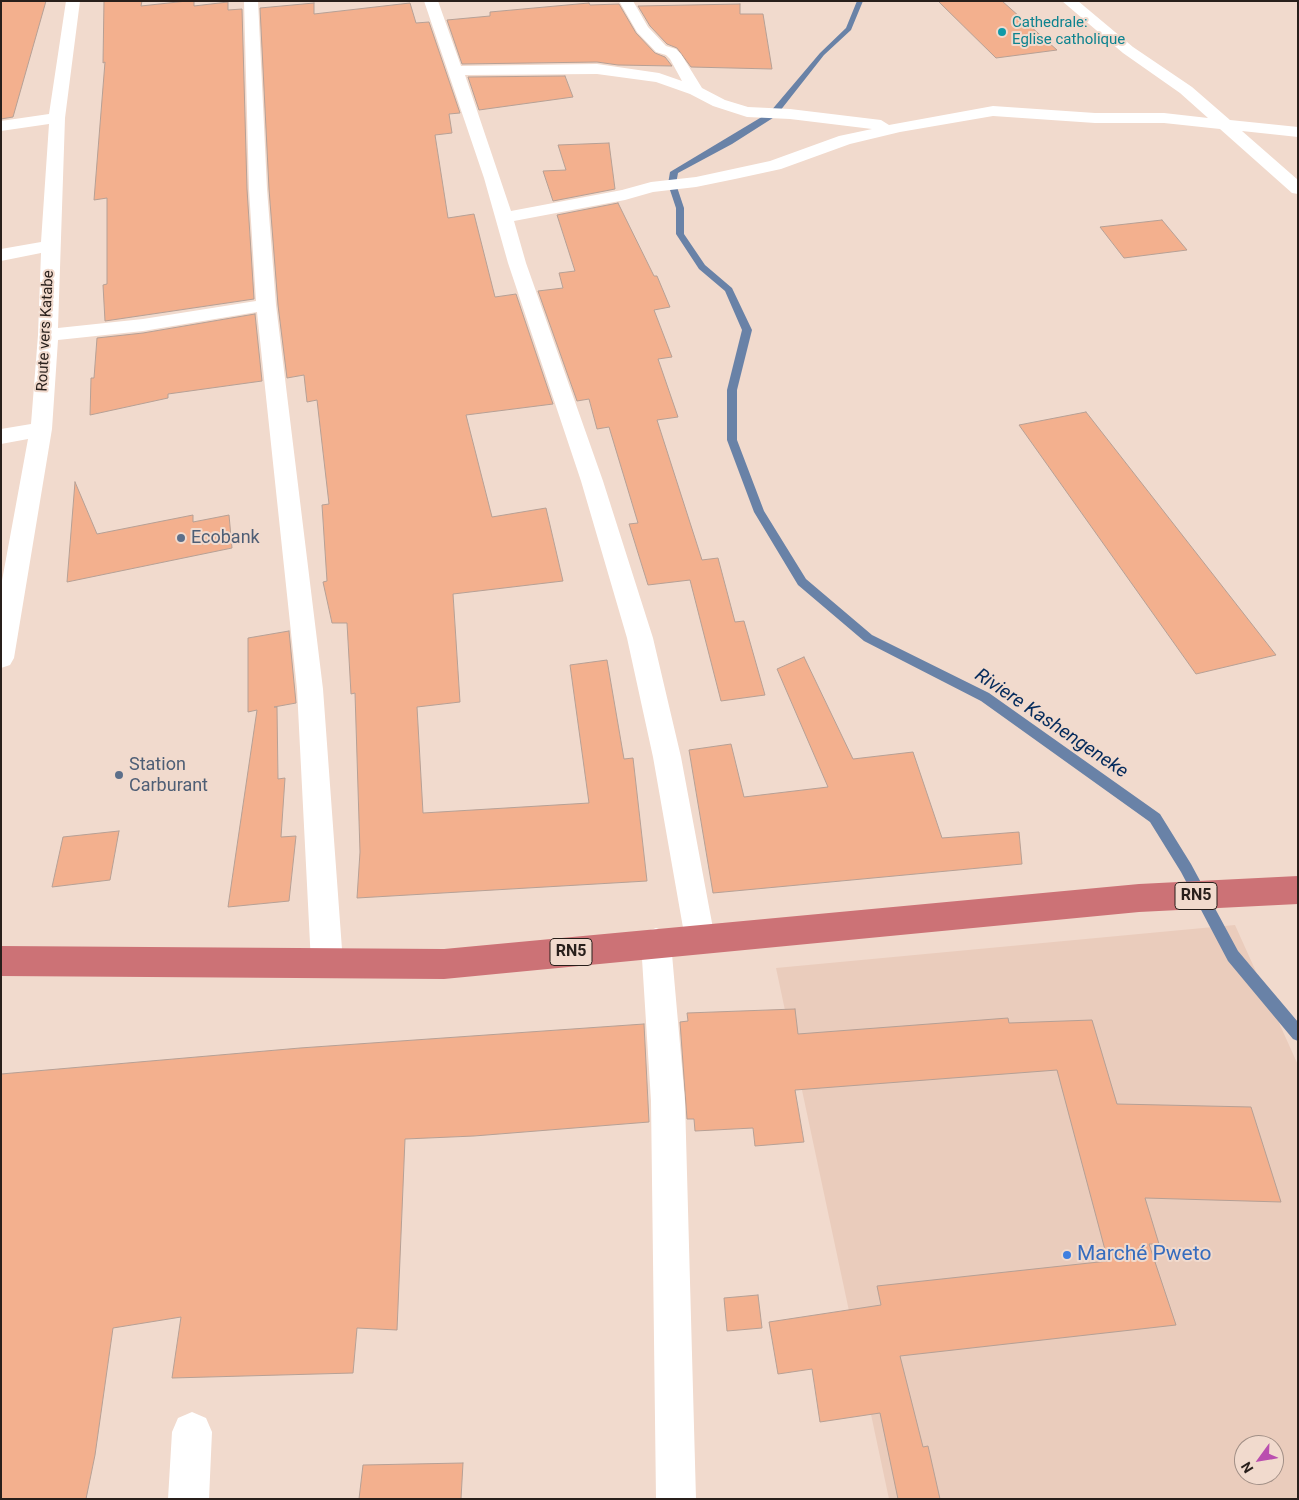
<!DOCTYPE html>
<html>
<head>
<meta charset="utf-8">
<style>
	body { margin:0 }
	#map { position:relative; width:1299px; height:1500px; overflow:hidden; background:#f1dacd; font-family:Roboto,sans-serif }
	canvas { display:block }
	.frame { position:absolute; inset:0; border:2px solid #281f1b; pointer-events:none }
	.north { position:absolute; left:1234px; top:1435px; width:50px; height:50px; box-sizing:border-box; background:#f1dacd; border:1px solid #a18f86; border-radius:50%; rotate:238deg; font-size:14px; font-weight:700; line-height:20px; text-align:center; color:#281f1b }
	.north::after { content:''; display:block; margin:auto; width:18px; height:22px; background:#ba4faf; clip-path:polygon(50% 0,100% 100%,50% 72%,0 100%) }
</style>
</head>
<body>
<div id="map">
<canvas width="1299" height="1500"></canvas>
<div class="frame"></div>
<div class="north">N</div>
</div>
<script>
const context = document.querySelector('canvas').getContext('2d');
context.lineJoin = 'round';
function paint(path, color) { context.fillStyle = color; context.fill(path, 'evenodd'); }
const toPath = rows => new Path2D(rows.map(r => 'M' + r).join(''));
function strokePath(path, color, width, dash) { context.strokeStyle = color; context.lineWidth = width; context.lineCap = dash ? 'butt' : 'round'; context.setLineDash(dash || []); context.stroke(path); }
function label(font, color, halo, rows, align = 'center') {
  context.font = font + ' Roboto,sans-serif'; context.lineWidth = 4; context.setLineDash([]); context.textBaseline = 'middle'; context.strokeStyle = halo; context.fillStyle = color; for (const [text, x, y, turn = 0] of rows) {
    context.save(); context.translate(x, y); context.rotate((+turn || 0) * Math.PI / 180); context.textAlign = isNaN(turn) ? turn : align; if (halo) context.strokeText(text, 0, 0); context.fillText(text, 0, 0); context.restore();
  }
}
paint(toPath([
	[1235,925,1298,1065,1298,1499,889,1499,776,968],
	[1244,1445,1274,1445,1274,1475,1244,1475]
]), '#eaccbc');
paint(toPath([
	[857,1,863,1,851,30,824,55,776,116,732,144,678,173,676,184,684,208,684,234,705,265,732,288,752,330,737,390,737,440,764,511,806,579,872,635,989,693,1160,814,1191,864,1238,951,1298,1022,1298,1041,1293,1039,1228,961,1181,872,1150,822,981,701,864,641,798,585,754,512,727,440,727,390,742,330,725,291,699,269,676,234,676,208,668,184,670,172,770,112,820,53,846,28,857,1]
]), '#6982a7');
const building = toPath([
	[1,1,46,1,13,117,1,119,1,1],
	[104,1,142,1,141,6,187,1,194,1,194,6,228,2,228,10,242,9,247,189,254,299,105,321,103,285,107,284,107,198,94,200,105,62,103,63,104,1],
	[938,1,1002,1,1057,50,996,58,938,1],
	[314,3,314,14,410,3,416,23,429,22,460,113,449,114,452,133,435,135,448,218,474,214,495,297,516,294,553,404,466,415,492,517,546,508,563,581,453,594,460,702,417,707,423,813,589,803,570,665,607,660,624,759,633,758,647,881,357,898,360,852,355,693,351,694,347,623,332,623,323,582,327,581,322,505,329,504,317,400,307,402,304,375,287,378,278,305,269,189,260,8,314,3],
	[589,3,590,5,619,4,636,33,655,53,665,57,672,66,618,65,597,62,462,64,447,20,490,16,490,12,589,3],
	[740,4,740,14,763,14,772,69,691,67,677,48,667,44,650,26,638,6,740,4],
	[565,76,573,97,479,110,468,77,565,76],
	[609,143,615,189,553,201,543,171,566,170,558,145,609,143],
	[618,203,654,276,657,276,670,307,654,310,672,357,658,359,678,417,657,420,702,560,718,558,735,622,744,621,765,695,721,701,690,580,648,585,629,524,638,523,609,427,597,429,589,399,577,401,538,291,563,288,559,273,575,271,557,215,618,203],
	[1162,220,1187,250,1124,258,1100,227,1162,220],
	[255,314,262,381,168,394,168,398,90,415,91,378,94,378,97,338,143,333,255,314],
	[1086,412,1276,655,1196,674,1019,425,1086,412],
	[75,482,97,534,193,515,193,522,229,515,232,548,67,582,75,482],
	[289,631,296,703,274,707,277,707,278,779,285,778,281,837,296,836,289,901,228,907,257,710,248,712,248,638,289,631],
	[804,657,853,759,913,752,942,838,1019,832,1022,864,713,893,689,750,731,744,744,797,828,787,777,669,804,657],
	[119,831,110,880,52,887,63,837,119,831],
	[795,1009,798,1034,1008,1018,1009,1023,1092,1020,1117,1104,1251,1107,1281,1202,1145,1198,1159,1244,1149,1244,1176,1325,900,1356,923,1447,928,1446,940,1499,898,1499,880,1413,820,1422,812,1369,778,1374,769,1322,881,1305,877,1286,1108,1261,1057,1070,795,1090,804,1142,755,1146,753,1128,695,1131,694,1119,687,1119,680,1022,688,1021,687,1013,795,1009],
	[644,1024,649,1122,474,1136,405,1139,397,1330,357,1328,353,1373,172,1378,181,1317,113,1328,95,1455,86,1499,1,1499,1,1074,300,1048,644,1024],
	[758,1295,762,1328,727,1331,724,1298,758,1295],
	[463,1463,461,1499,359,1499,363,1465,463,1463]
]);
paint(building, '#f3b08e');
strokePath(building, '#b6a095', 1);
paint(toPath([
	[66,1,80,1,65,118,58,328,143,319,256,301,249,189,244,1,258,1,267,189,276,305,323,689,343,963,338,974,327,978,316,974,311,963,297,689,257,312,143,331,58,340,52,429,14,658,10,665,1,668,1,586,28,439,1,444,1,429,31,424,38,335,41,253,1,261,1,249,41,242,49,124,1,131,1,121,49,114,66,1],
	[424,1,438,1,461,66,597,64,659,73,682,81,670,59,666,55,656,52,637,32,619,1,633,1,648,27,666,46,676,49,681,54,702,88,725,100,748,107,790,109,881,120,889,125,993,106,1095,113,1164,113,1208,118,1180,93,1123,53,1062,1,1078,1,1133,47,1192,87,1230,120,1298,127,1298,137,1242,131,1298,180,1298,194,1292,193,1220,129,1164,123,1095,123,993,116,900,132,850,144,781,169,735,179,696,187,653,192,625,200,514,221,526,263,603,481,653,638,681,757,715,939,711,950,700,954,689,950,685,939,653,757,627,638,581,481,508,263,484,178,424,1],
	[597,74,656,82,690,94,713,106,747,117,790,119,872,129,839,136,770,161,696,177,651,182,622,190,511,211,465,75,597,74],
	[656,928,667,932,671,943,685,1101,696,1499,656,1499,651,1101,641,943,645,932,656,928],
	[192,1412,206,1418,212,1432,209,1499,168,1499,172,1432,178,1418,192,1412]
]), '#fff');
paint(toPath([
	[1298,876,1298,904,1139,912,444,979,1,976,1,946,444,949,1139,884,1298,876]
]), '#cc7276');
for (const [x, y, r, color] of [
	[1002,32,5,"#0f9aa8"],
	[181,538,5,"#5c6f8a"],
	[119,775,5,"#5c6f8a"],
	[1067,1255,5,"#3f7fe0"]
]) { const dot = new Path2D(); dot.arc(x, y, r, 0, 2 * Math.PI); context.fillStyle = color; context.fill(dot); strokePath(dot, '#f1dacd', 2); }
label('15px', '#0d838f', '#f1dacd', [
	["Cathedrale:",1012,23],
	["Eglise catholique",1012,40]
], 'left');
label('15px', '#281f1b', '#f1dacd', [
	["Route vers Katabe",46,331,-87]
]);
for (const [x, y, w] of [
	[1196,896,42],
	[571,952,42]
]) { const box = new Path2D(); box.roundRect(x - w / 2, y - 13.5, w, 27, 4); context.fillStyle = '#f1dacd'; context.fill(box); strokePath(box, '#281f1b', 1); }
label('bold 16px', '#281f1b', null, [
	["RN5",1196,896],
	["RN5",571,952]
]);
label('18px', '#4e5e75', '#f1dacd', [
	["Ecobank",191,538],
	["Station",129,765],
	["Carburant",129,786]
], 'left');
label('italic 19px', '#052b5c', '#f1dacd', [
	["Riviere Kashengeneke",1051,724,34]
]);
label('21px', '#366cbe', '#f1dacd', [
	["Marché Pweto",1077,1255]
], 'left');
</script>
</body>
</html>
